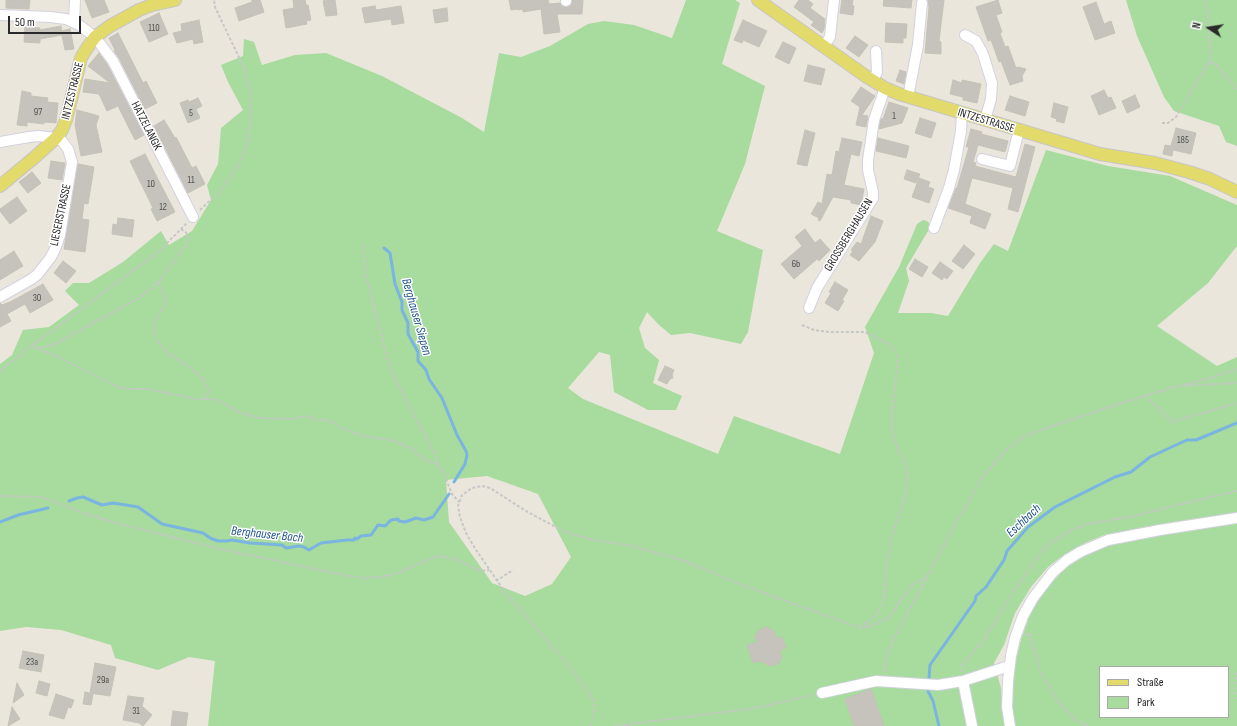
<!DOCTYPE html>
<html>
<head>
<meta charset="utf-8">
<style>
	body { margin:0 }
	#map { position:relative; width:1237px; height:726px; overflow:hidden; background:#eae6dc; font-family:"Sofia Sans Condensed",sans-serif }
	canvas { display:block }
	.legend { position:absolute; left:1099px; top:666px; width:130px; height:52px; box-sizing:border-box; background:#fff; border:1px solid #a9a9a9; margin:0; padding:5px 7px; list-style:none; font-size:12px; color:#292929 }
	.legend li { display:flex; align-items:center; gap:8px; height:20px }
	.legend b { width:20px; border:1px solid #a9a9a9 }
	.north { position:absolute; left:1189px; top:8px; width:40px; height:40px; -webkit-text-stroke:3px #fff; paint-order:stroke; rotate:282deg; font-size:11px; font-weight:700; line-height:16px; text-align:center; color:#292929 }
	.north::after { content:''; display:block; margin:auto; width:14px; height:18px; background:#292929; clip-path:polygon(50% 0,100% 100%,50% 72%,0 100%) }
	.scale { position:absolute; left:8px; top:16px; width:73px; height:18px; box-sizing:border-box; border:2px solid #292929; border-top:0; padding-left:5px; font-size:12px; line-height:14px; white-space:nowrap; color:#292929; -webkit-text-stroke:3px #fff; paint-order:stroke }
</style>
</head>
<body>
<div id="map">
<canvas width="1237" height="726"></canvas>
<ul class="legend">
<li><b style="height:5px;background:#e2da6a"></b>Straße</li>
<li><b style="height:11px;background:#a8db9e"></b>Park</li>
</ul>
<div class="north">N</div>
<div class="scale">50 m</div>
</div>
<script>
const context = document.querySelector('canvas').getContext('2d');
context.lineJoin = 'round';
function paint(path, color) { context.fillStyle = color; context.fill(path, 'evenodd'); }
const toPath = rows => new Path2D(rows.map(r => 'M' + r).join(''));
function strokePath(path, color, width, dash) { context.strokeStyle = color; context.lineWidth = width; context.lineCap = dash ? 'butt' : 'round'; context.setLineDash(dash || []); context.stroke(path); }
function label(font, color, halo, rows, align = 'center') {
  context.font = font + ' "Sofia Sans Condensed",sans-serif'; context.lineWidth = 3; context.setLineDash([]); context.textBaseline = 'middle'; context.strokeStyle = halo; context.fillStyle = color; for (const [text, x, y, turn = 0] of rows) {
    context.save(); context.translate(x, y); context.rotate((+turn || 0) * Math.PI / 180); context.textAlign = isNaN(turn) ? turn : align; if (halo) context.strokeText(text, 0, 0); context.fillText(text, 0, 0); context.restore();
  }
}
paint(toPath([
	[686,0,735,0,740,3,722,64,765,86,745,164,717,231,763,250,748,332,741,344,690,333,671,335,658,324,647,312,639,328,645,348,659,360,653,383,682,396,676,410,648,410,614,392,610,355,599,352,568,388,583,399,718,454,734,416,840,454,874,353,865,327,899,267,917,224,923,220,927,221,930,224,928,231,906,268,909,281,898,313,931,313,948,316,980,263,994,244,1008,251,1046,150,1108,166,1170,176,1237,205,1237,246,1208,283,1157,326,1217,366,1237,357,1237,513,1104,535,1085,543,1065,554,1048,567,1031,587,1015,613,1004,645,994,663,1001,688,1004,726,208,726,215,661,189,657,158,670,115,658,111,645,61,630,26,627,0,631,0,364,12,355,23,330,49,327,79,305,65,291,73,283,89,283,123,262,161,231,169,245,192,231,211,200,207,185,218,164,221,128,243,110,228,82,221,65,243,56,244,39,254,42,262,65,295,55,326,53,382,76,462,118,484,132,499,53,521,57,550,46,588,24,604,21,634,25,672,38],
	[487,476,538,494,571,557,552,584,525,596,492,583,449,522,446,480],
	[1126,0,1237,0,1237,146,1226,142,1219,126,1174,111,1164,97,1137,36],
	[1237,523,1237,726,1015,726,1013,717,1012,694,1015,664,1021,640,1029,617,1037,602,1051,583,1067,567,1083,557,1100,548,1121,541],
	[1100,667,1228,667,1228,717,1100,717]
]), '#a8db9e');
strokePath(toPath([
	[384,248,390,253,395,284,402,302,402,310,408,323,408,334,418,352,418,361,426,370,429,379,442,398,457,435,466,451,467,455,465,464,454,482],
	[69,501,77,498,83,497,102,505,113,503,132,506,138,507,162,524,203,533,210,538,218,541,227,541,232,540,250,543,282,545,286,548,299,546,304,547,309,550,321,543,347,540,354,540,355,538,357,539,361,536,371,535,378,525,385,526,391,520,398,519,399,521,405,522,416,518,424,520,433,517,449,494],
	[0,522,18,515,48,508],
	[939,726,933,701,928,691,930,665,975,601,976,596,986,587,1004,560,1007,551,1028,527,1055,507,1115,477,1131,472,1150,457,1187,440,1196,440,1237,423]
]), '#7ab4e1', 3);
const building = toPath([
	[6,0,30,0,29,9,6,8,6,0],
	[85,0,104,0,109,12,92,18,85,0],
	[252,0,260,0,264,12,239,21,235,8,252,2,252,0],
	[293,0,305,0,306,5,308,5,311,20,306,21,307,24,286,28,283,10,294,8,293,0],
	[327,0,335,0,337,15,326,16,323,1,327,0],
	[509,0,548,0,549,4,560,3,562,6,566,7,571,5,572,0,583,0,582,14,557,14,560,32,544,34,541,9,523,12,523,9,518,10,518,9,511,10,509,0],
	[799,0,808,0,813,4,810,8,825,19,824,29,822,33,811,25,814,22,794,7,799,0],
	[842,0,853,0,852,5,854,6,853,15,840,13,842,0],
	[884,0,912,0,911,8,883,6,884,0],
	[928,0,944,0,939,41,941,42,941,54,925,53,929,7,928,0],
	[998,0,1002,13,996,15,1002,32,1000,33,1005,47,1008,46,1016,68,1018,67,1026,69,1022,76,1023,81,1010,85,1001,61,999,62,991,40,988,41,976,7,998,0],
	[1096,2,1104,24,1111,21,1115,33,1095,40,1083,7,1096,2],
	[375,6,376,10,401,6,404,23,392,25,391,19,365,23,362,8,375,6],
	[447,8,448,21,435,23,433,10,447,8],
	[159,13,168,34,149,42,140,22,159,13],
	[199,20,203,42,194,44,193,39,177,43,173,33,182,31,181,24,199,20],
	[743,20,767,31,759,47,743,40,742,43,734,40,743,20],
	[886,23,907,24,906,38,903,38,903,43,885,42,886,23],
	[61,26,62,35,40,39,40,43,24,42,25,27,40,28,40,30,61,26],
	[70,29,74,49,65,50,61,31,70,29],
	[118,33,143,83,146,81,157,103,145,109,119,58,114,51,115,50,109,38,118,33],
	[855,36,868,45,859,57,846,48,855,36],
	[783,42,796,48,789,64,775,57,783,42],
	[99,53,107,64,144,135,135,140,118,106,107,111,99,94,83,92,85,79,110,83,88,66,99,53],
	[808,65,825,69,821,85,804,81,808,65],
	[900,70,906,72,904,84,896,81,900,70],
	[953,80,962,83,962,80,981,84,977,103,963,100,963,97,950,94,953,80],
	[861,87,875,96,862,115,868,116,866,127,856,125,860,107,851,101,861,87],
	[1104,90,1108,98,1111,97,1116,108,1099,115,1091,96,1104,90],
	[22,91,31,93,31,96,48,98,47,102,58,103,56,123,44,122,44,124,27,122,27,126,17,125,22,91],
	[1135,95,1140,107,1127,113,1122,101,1135,95],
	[1010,96,1029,102,1025,116,1005,110,1010,96],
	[198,98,202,106,196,109,200,118,188,123,180,103,188,100,189,102,198,98],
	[889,102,908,108,902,123,879,129,881,119,883,119,889,102],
	[1054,103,1068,107,1064,123,1056,121,1057,119,1051,117,1054,103],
	[77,110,99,116,96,125,102,152,81,156,75,125,77,110],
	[920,118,936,123,931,138,915,133,920,118],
	[164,120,175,138,176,137,192,168,196,166,205,184,188,193,154,126,164,120],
	[1176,128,1196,133,1191,154,1173,150,1172,156,1163,154,1165,145,1171,146,1176,128],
	[971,129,982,132,981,134,1008,141,1005,152,978,145,973,162,976,163,975,166,1016,177,1025,144,1035,147,1018,212,1008,209,1013,188,972,178,965,204,991,214,985,229,970,223,972,216,948,208,956,188,957,188,969,147,966,147,971,129],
	[805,130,815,133,807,166,797,164,805,130],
	[842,138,862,142,859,156,851,154,844,185,864,189,861,205,851,203,851,200,833,197,820,221,818,220,819,218,811,214,818,202,822,204,827,174,832,175,836,151,839,152,842,138],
	[878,138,909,146,906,158,876,151,878,138],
	[145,154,175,212,157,221,151,209,153,208,130,161,145,154],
	[51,161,65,163,62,180,48,178,51,161],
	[78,164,94,167,88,204,84,203,82,219,89,220,85,252,64,249,78,164],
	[907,170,920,174,916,183,904,179,907,170],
	[32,172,41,183,28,193,19,182,32,172],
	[919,178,930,182,928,187,934,189,929,203,912,197,919,178],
	[17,197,27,211,10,224,0,211,0,209,17,197],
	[871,216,883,221,875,242,859,261,850,255,853,251,851,250,857,242,861,244,871,216],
	[118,218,134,220,132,237,112,234,113,224,117,225,118,218],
	[805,229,815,243,820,239,830,250,819,261,817,259,794,279,781,264,802,246,795,237,805,229],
	[964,245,975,254,963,269,952,261,964,245],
	[14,251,23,266,0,280,0,260,14,251],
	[915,259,928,267,922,277,909,269,915,259],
	[63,261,76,271,66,283,54,273,63,261],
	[940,262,953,271,947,279,944,277,942,280,932,273,940,262],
	[835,282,848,290,842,300,844,301,838,311,825,303,831,293,829,292,835,282],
	[43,284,53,300,30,313,25,304,7,314,11,321,0,327,0,303,2,305,10,302,43,284],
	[665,366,674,370,672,375,673,378,670,379,667,384,658,380,665,366],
	[767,627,774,631,776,638,782,637,786,648,780,650,782,657,778,664,771,666,759,661,753,663,747,645,757,642,755,637,759,630,767,627],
	[23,651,44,655,41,672,19,668,23,651],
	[95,663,116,667,110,696,90,693,95,663],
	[39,681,50,684,47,696,36,693,39,681],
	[17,683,24,695,13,703,17,683],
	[871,689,884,726,854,726,845,699,871,689],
	[85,692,93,694,91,705,83,704,85,692],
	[56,694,74,700,71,708,68,707,64,719,49,715,56,694],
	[128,696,144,698,142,706,152,715,143,726,139,723,123,720,128,696],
	[12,707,20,719,8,726,12,707],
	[173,711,188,713,186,726,171,726,173,711]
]);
paint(building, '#c5c3bc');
strokePath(building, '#c5c2b6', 1);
const minor = toPath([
	[566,1,566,0],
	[0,15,50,17,66,19,79,25,95,37,113,61,193,217],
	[74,22,75,0],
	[965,35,976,41,983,54,992,83,991,99,985,120],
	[824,46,830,37,834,0],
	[873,81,877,72,876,51],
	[908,97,918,45,922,3],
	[0,142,29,137,38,136,56,138,62,141,68,149,72,162,60,235,56,247,51,257,37,275,30,280,0,297],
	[982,159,1010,166,1019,130],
	[934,228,949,188,954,170,961,131,962,113],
	[809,308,817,288,873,198,873,192,868,170,868,160,874,120,885,88],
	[963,681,972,726],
	[822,693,876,681,938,685,963,681,1009,666],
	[1010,726,1007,707,1008,681,1011,656,1015,638,1023,616,1033,598,1053,572,1067,560,1080,552,1108,540,1160,530,1237,518]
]);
const major = toPath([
	[758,0,867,77,885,88,899,94,1100,154,1155,163,1189,172,1210,179,1237,192],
	[0,186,35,157,56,138,62,130,66,120,81,58,87,48,95,37,110,26,139,10,152,5,175,0]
]);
strokePath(minor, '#d2d2e0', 12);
strokePath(major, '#c7c7c7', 14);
strokePath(toPath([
	[1211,63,1216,64,1237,90],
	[1162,123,1168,123,1176,117,1208,64,1210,63,1209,24,1205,0],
	[200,210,219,192,240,163,247,144,250,121,251,96,245,70,215,7,214,0],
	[363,245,366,275,390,369,437,459,438,465],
	[158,282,166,300,165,304,155,322,154,332,156,340,169,354,189,367,204,380,209,391,208,394,205,398],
	[802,325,814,330,829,332,865,332,889,344,896,352,898,359,892,412,892,430,898,450,906,465,907,476,904,500,891,539,887,563,884,599,877,614,868,622,858,627],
	[31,346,54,355,118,387,127,389,147,389,197,399,211,399,217,400,239,412,259,418,293,419,306,416,311,417,315,420,325,420,335,423,341,428,363,436,391,440,413,449,422,458,438,465,444,474,452,494,459,502],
	[39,348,53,345,141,297,162,278,185,246,188,236,185,231,180,229],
	[0,371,31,346,127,275,158,252,187,223],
	[1184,385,1204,380,1237,369],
	[1146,396,1172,422,1237,403],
	[0,496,42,497,84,513,112,522,216,548,348,576,365,578,379,577,396,574,436,556,453,558,481,571,489,570],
	[496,581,513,570],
	[1026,635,1030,633,1039,668,1056,699,1074,719,1088,726],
	[884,672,888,653,893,640,957,521,983,476,1004,452,1020,439,1035,432,1100,410,1177,386,1237,383],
	[962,672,962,665,982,643,1011,595,1040,554,1050,543,1074,529,1088,524,1134,516,1198,500,1237,491],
	[1237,672,1235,689,1237,699],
	[590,726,593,718,595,708,591,695,563,659,507,595,476,550,466,533,460,517,458,506,462,495,472,488,482,486,490,488,526,511,565,532,590,539,628,545,685,561,737,583,860,628,874,625,888,618,912,585,927,577],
	[614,726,756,708,813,695]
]), '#c7c7c7', 2, [3, 2]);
strokePath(minor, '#fff', 10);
strokePath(major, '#e2da6a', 12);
label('10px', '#50504e', null, [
	["110",154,28],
	["97",38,112],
	["5",191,113],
	["1",894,116],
	["185",1183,140],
	["11",191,180],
	["10",151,184],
	["12",163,207],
	["6b",796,264],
	["30",37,298],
	["23a",32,662],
	["29a",103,680],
	["31",136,711]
]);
label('12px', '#292929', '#fff', [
	["INTZESTRASSE",73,91,-76],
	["INTZESTRASSE",986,121,17],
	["HATZELANGK",146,126,63],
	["LIESERSTRASSE",61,215,-78],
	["GROSSBERGHAUSEN",849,235,-59]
]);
label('italic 13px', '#1b518b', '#fff', [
	["Berghauser Siepen",416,317,74],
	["Eschbach",1024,521,-43],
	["Berghauser Bach",267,535,6]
]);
</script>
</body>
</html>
